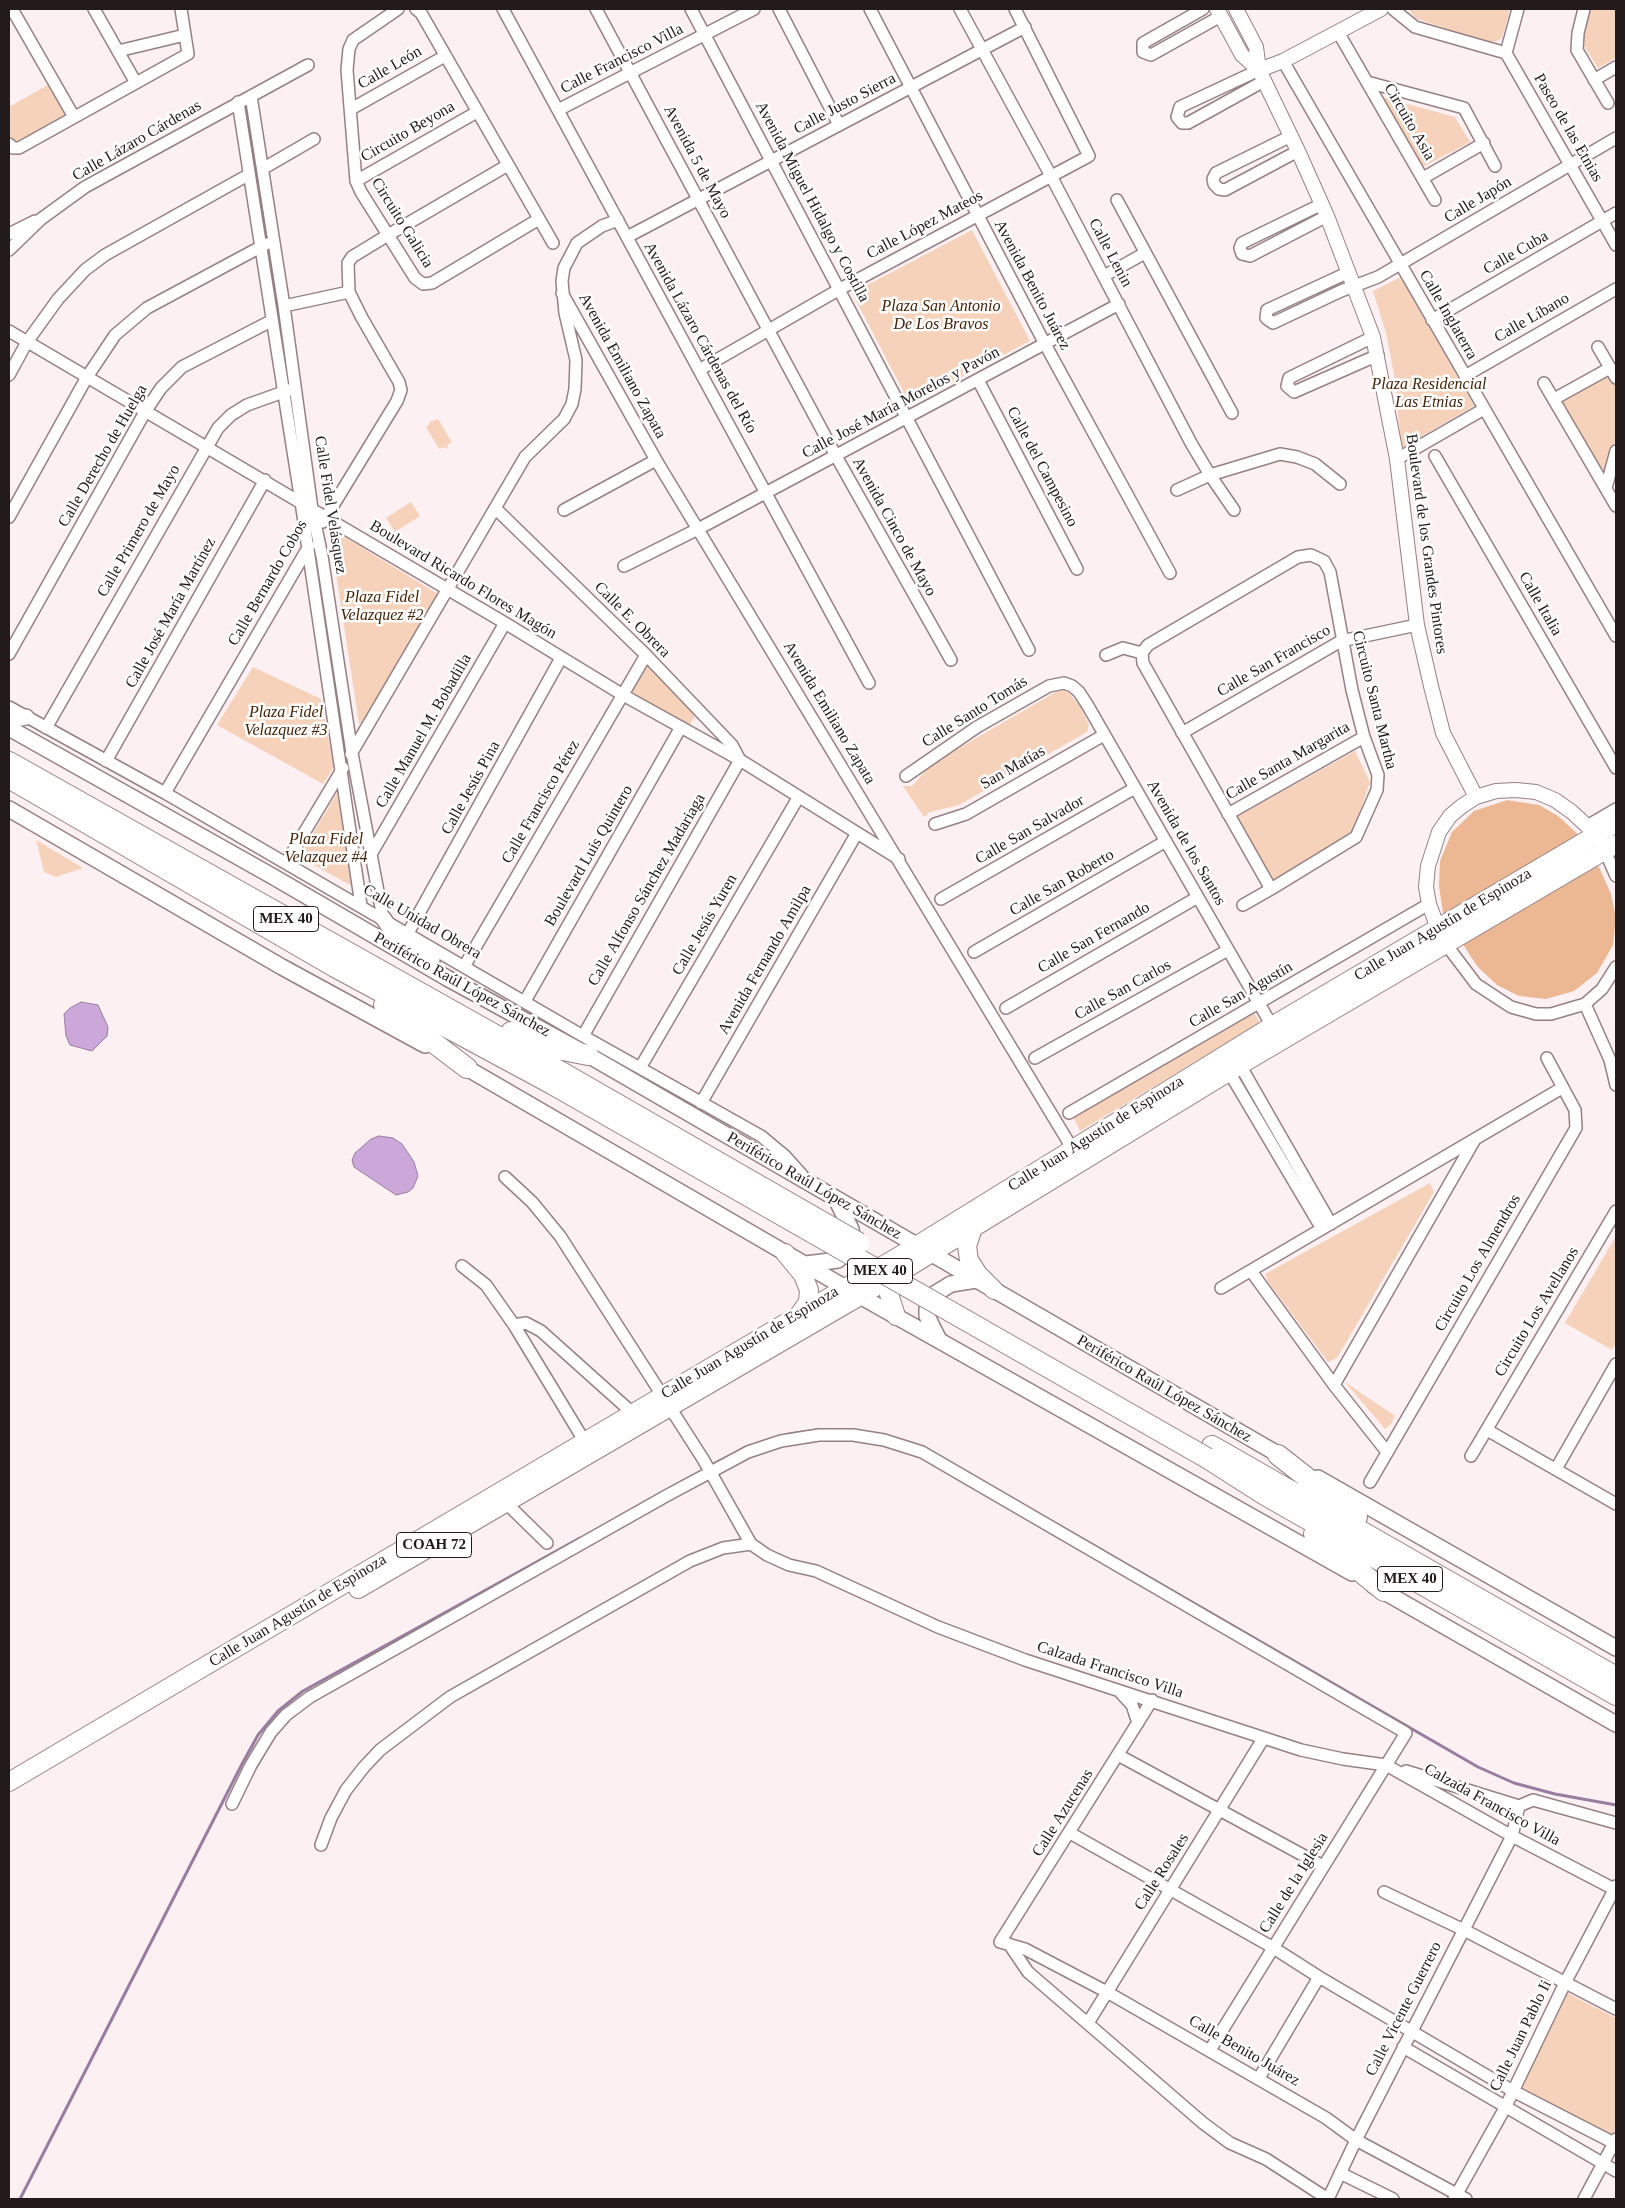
<!DOCTYPE html>
<html>
<head>
<meta charset="utf-8">
<style>
	body { margin:0 }
	#map { position:relative; width:1625px; height:2208px; overflow:hidden; background:#fdf0f2; font-family:Georgia,serif }
	canvas { display:block }
	.frame { position:absolute; inset:0; border:10px solid #221a1b; pointer-events:none }
</style>
</head>
<body>
<div id="map">
<canvas width="1625" height="2208"></canvas>
<div class="frame"></div>
</div>
<script>
const context = document.querySelector('canvas').getContext('2d');
context.lineJoin = 'round';
function paint(path, color) { context.fillStyle = color; context.fill(path, 'evenodd'); }
const toPath = rows => new Path2D(rows.map(r => 'M' + r).join(''));
function strokePath(path, color, width, dash) { context.strokeStyle = color; context.lineWidth = width; context.lineCap = dash ? 'butt' : 'round'; context.setLineDash(dash || []); context.stroke(path); }
function label(font, color, halo, rows, align = 'center') {
  context.font = font + ' Georgia,serif'; context.lineWidth = 5; context.setLineDash([]); context.textBaseline = 'middle'; context.strokeStyle = halo; context.fillStyle = color; for (const [text, x, y, turn = 0] of rows) {
    context.save(); context.translate(x, y); context.rotate((+turn || 0) * Math.PI / 180); context.textAlign = isNaN(turn) ? turn : align; if (halo) context.strokeText(text, 0, 0); context.fillText(text, 0, 0); context.restore();
  }
}
paint(toPath([
	[1409,9,1510,9,1502,38,1491,44,1415,18],
	[1591,9,1616,9,1616,58,1598,68,1581,41],
	[51,83,70,115,13,146,9,140,9,107],
	[1382,97,1455,117,1470,142,1423,167],
	[972,230,1030,341,910,404,852,293],
	[1401,277,1474,406,1401,448,1394,374,1386,333,1373,291],
	[1609,372,1616,385,1616,437,1605,479,1558,401],
	[438,419,452,442,447,445,448,448,446,449,444,447,439,449,426,427,430,424,429,422],
	[411,502,420,516,395,532,386,518],
	[333,530,438,594,363,722,359,724,330,534,330,531],
	[648,665,697,712,690,725,631,693],
	[253,667,321,699,334,767,323,784,217,725],
	[1061,689,1069,693,1080,706,1089,725,1087,732,959,805,930,812,924,817,903,786,912,786,933,763],
	[1355,751,1370,782,1352,834,1272,881,1235,818],
	[337,793,352,886,299,857],
	[36,840,83,868,56,877,44,872],
	[1254,1012,1260,1023,1080,1131,1073,1117],
	[1430,1183,1434,1192,1337,1358,1328,1362,1268,1282,1265,1274],
	[1616,1236,1616,1343,1612,1350,1565,1323],
	[1345,1382,1395,1416,1391,1424,1385,1429],
	[1567,1993,1616,2018,1616,2127,1612,2136,1518,2088]
]), '#f6d2bb');
paint(toPath([
	[1507,800,1539,805,1558,816,1581,837,1599,867,1611,894,1616,918,1613,945,1597,973,1574,991,1546,999,1519,996,1497,985,1477,966,1443,913,1439,886,1440,861,1452,832,1474,811]
]), '#ecb793');
const water = toPath([
	[81,1002,98,1005,108,1027,107,1036,92,1051,70,1045,66,1036,64,1014,70,1008,81,1002],
	[379,1136,393,1138,402,1144,414,1162,418,1176,413,1188,408,1192,396,1195,354,1167,352,1160,355,1153,371,1139,379,1136]
]);
paint(water, '#cba8d9');
strokePath(water, '#987da0', 1);
strokePath(toPath([
	[823,1430,842,1430],
	[789,1434,817,1430],
	[710,1466,727,1457],
	[1060,1526,1478,1767,1514,1783,1555,1794,1616,1805],
	[20,2199,242,1764,258,1735,278,1711,303,1691,580,1538]
]), '#987da0', 3);
const minor = toPath([
	[12,9,74,117],
	[94,9,136,83],
	[398,9,353,40,349,49,347,70,356,181,361,192,415,278,423,284,432,283,539,219],
	[416,9,421,13,553,243],
	[503,9,869,683],
	[596,9,836,456,951,660],
	[691,9,1029,650],
	[779,9,839,125],
	[870,9,1045,344,1170,573],
	[960,9,1051,176,1191,443,1210,475,1234,510],
	[1203,9,1143,43,1143,52,1151,55,1221,16],
	[1393,9,1415,27,1506,53],
	[1518,9,1506,53,1616,245],
	[1584,9,1578,33,1577,50,1608,103],
	[1338,32,1435,200],
	[118,51,185,35],
	[1283,61,1616,636],
	[1259,70,1180,107,1177,117,1182,123,1188,123,1264,81],
	[1594,80,1616,67],
	[1367,82,1464,108,1495,166],
	[251,96,284,306,312,509,322,556,352,753,383,918],
	[238,102,301,502,361,905],
	[351,109,445,56],
	[558,110,754,9],
	[1291,136,1216,173,1213,179,1214,184,1219,189,1225,190,1298,151],
	[9,144,13,148,19,148,188,54,181,9],
	[264,168,314,139],
	[1423,178,1484,143],
	[356,181,477,112],
	[1117,200,1232,413],
	[1322,204,1242,243,1240,248,1242,254,1250,256,1327,216],
	[9,234,35,221],
	[627,237,1025,27],
	[9,250,41,219,85,187,308,65],
	[1349,272,1267,310,1266,318,1273,323,1341,291,1378,277,1616,138],
	[1104,276,1145,253],
	[562,293,656,460,1072,1148],
	[284,306,349,292],
	[1432,320,1616,213],
	[9,331,505,623,623,695,740,760,899,859],
	[1373,337,1289,378,1287,386,1294,392,1378,355],
	[1598,347,1616,378],
	[699,370,840,289,1089,156,1015,9],
	[9,375,27,342,58,299,85,270,105,255,248,175],
	[1465,376,1616,289],
	[978,380,1077,569],
	[1544,383,1616,506],
	[1554,399,1610,368],
	[1435,456,1616,768],
	[1397,459,1484,409],
	[1606,488,1616,451],
	[1177,490,1210,475,1280,454,1297,457,1315,464,1340,484],
	[495,508,646,655,732,745,740,760,583,1036],
	[564,510,656,460],
	[9,517,87,377,115,335,147,308,266,244],
	[323,522,397,401,401,390,399,382,362,318,349,292,348,263,352,257,388,235,508,165],
	[624,566,698,529,1119,304],
	[9,654,145,412,161,388,182,367,271,321],
	[1106,655,1123,648,1142,653],
	[9,707,165,793,583,1036,761,1136,785,1156,802,1175],
	[46,728,218,428,231,415,247,405,289,390],
	[1182,733,1341,641,1417,625],
	[351,754,525,457,564,419,572,404,575,389,576,360,565,313,562,281,564,268,577,243,602,226,618,220],
	[106,761,265,480],
	[906,776,977,727,1049,686,1064,683,1072,686,1079,692,1088,706,1272,1026],
	[165,793,309,546],
	[1228,814,1364,737],
	[935,824,966,814,1104,735],
	[1587,826,1616,809],
	[1605,851,1616,876],
	[370,856,505,623],
	[286,863,343,768],
	[941,899,1135,788],
	[1243,905,1271,889,1356,837,1377,790,1378,775,1364,737,1352,690,1330,572,1324,561,1311,555,1298,557,1148,645,1142,653,1143,663,1271,889],
	[408,933,561,658],
	[1445,943,1476,984,1511,1007,1536,1014,1551,1014,1585,1004,1602,989,1616,967],
	[974,952,1166,841],
	[465,965,646,655],
	[525,1001,681,727],
	[1585,1004,1610,1060,1616,1085],
	[1006,1008,1198,897],
	[1035,1058,1228,950],
	[1240,1065,1331,1224],
	[640,1068,798,798],
	[1229,1072,1322,1229],
	[701,1103,857,833],
	[1069,1113,1429,904],
	[505,1177,532,1202,560,1236,703,1459,751,1544,767,1555,789,1565,816,1571,938,1627,1025,1660,1301,1750,1343,1759,1386,1765,1512,1836,1616,1890],
	[462,1266,486,1285,514,1325,588,1447],
	[1251,1271,1334,1385,1387,1452],
	[1221,1288,1562,1088],
	[514,1325,526,1323,541,1331,637,1417],
	[1334,1385,1474,1141],
	[1487,1430,1616,1504],
	[1471,1456,1616,1211],
	[1556,1469,1616,1364],
	[1370,1482,1576,1128,1575,1110,1547,1058],
	[501,1498,547,1543],
	[1119,1691,1132,1705,1138,1723],
	[1152,1700,1000,1942,1025,1949,1107,1992,1326,2118,1356,2140,1466,2199],
	[1118,1755,1323,1866],
	[1406,1771,1519,1806],
	[232,1804,251,1765,271,1732,286,1715,310,1697,666,1496,748,1452,781,1441,819,1435,853,1435,884,1440,922,1452,1406,1733,1210,2050],
	[1070,1833,1272,1947,1319,1977,1513,2091,1616,2144],
	[321,1845,331,1818,346,1790,364,1767,380,1750,450,1697,690,1561,723,1548,751,1544],
	[1384,1892,1464,1930,1616,2009],
	[1009,1944,1028,1972,1203,2123,1230,2143,1266,2159,1328,2199,1356,2140,1512,1836,1519,1806,1533,1800,1616,1823],
	[1088,2023,1263,1739],
	[1403,2047,1616,2171],
	[1259,2078,1319,1977],
	[1340,2173,1393,2199],
	[1454,2199,1505,2108,1565,1983,1616,1886],
	[1584,2199,1616,2139]
]);
const tertiary = toPath([
	[1217,9,1242,55,1259,70,1298,151,1327,216,1373,337,1397,459,1417,625,1431,686,1443,733,1476,797],
	[1236,9,1256,47,1259,70],
	[1259,70,1283,61,1381,9],
	[1441,937,1429,904,1426,887,1428,866,1439,832,1450,816,1462,806,1476,797,1496,791,1516,790,1536,792,1555,800,1572,812,1587,826,1601,843]
]);
const secondary = toPath([
	[9,720,26,717],
	[9,728,272,876,447,978,588,1055,1288,1460],
	[9,809,282,967,425,1045],
	[383,918,392,931,432,960],
	[458,1063,844,1287,1352,1573],
	[806,1264,838,1260,849,1249,852,1236,851,1229,836,1199],
	[939,1340,927,1316,927,1309,933,1295,951,1284,976,1280],
	[1318,1478,1616,1648],
	[1374,1586,1616,1724]
]);
const primary = toPath([
	[973,1228,967,1246,969,1260,978,1274,994,1290],
	[785,1253,803,1275,809,1290,808,1302,801,1312],
	[889,1279,889,1294,896,1316],
	[358,1589,889,1279,1240,1065,1616,844],
	[9,1782,916,1246,1272,1026,1616,823]
]);
const motorway = toPath([
	[9,762,563,1073],
	[9,778,335,967,552,1084],
	[384,1005,467,1068],
	[511,1032,547,1047,588,1055],
	[1212,1446,1616,1677],
	[1278,1455,1357,1517],
	[1207,1458,1265,1495,1616,1695],
	[1314,1534,1384,1591]
]);
strokePath(minor, '#958184', 14);
strokePath(tertiary, '#958184', 16);
strokePath(secondary, '#958184', 18);
strokePath(primary, '#958184', 20);
strokePath(motorway, '#958184', 22);
strokePath(minor, '#fff', 11);
strokePath(tertiary, '#fff', 14);
strokePath(secondary, '#fff', 15);
strokePath(primary, '#fff', 18);
strokePath(motorway, '#fff', 20);
const motorwayBridge = toPath([
	[563,1073,859,1243],
	[552,1084,1207,1458]
]);
strokePath(motorwayBridge, '#958184', 22, []);
strokePath(motorwayBridge, '#fff', 20);
for (const [x, y, w] of [
	[286,919,65],
	[880,1271,65],
	[434,1545,75],
	[1410,1579,65]
]) { const box = new Path2D(); box.roundRect(x - w / 2, y - 12.5, w, 25, 4); context.fillStyle = '#fff'; context.fill(box); strokePath(box, '#221a1b', 1); }
label('bold 15px', '#221a1b', null, [
	["MEX 40",286,919],
	["MEX 40",880,1271],
	["COAH 72",434,1545],
	["MEX 40",1410,1579]
]);
label('16px', '#221a1b', '#fff', [
	["Calle Francisco Villa",622,59,-27],
	["Calle León",390,68,-30],
	["Calle Justo Sierra",845,104,-28],
	["Circuito Asia",1409,122,60],
	["Paseo de las Etnias",1568,128,60],
	["Circuito Beyona",408,132,-30],
	["Calle Lázaro Cárdenas",137,141,-30],
	["Avenida 5 de Mayo",697,162,62],
	["Calle Japón",1478,200,-31],
	["Avenida Miguel Hidalgo y Costilla",812,202,62],
	["Circuito Galicia",402,223,58],
	["Calle López Mateos",925,225,-28],
	["Calle Lenin",1110,253,62],
	["Calle Cuba",1516,253,-30],
	["Avenida Benito Juárez",1032,285,62],
	["Calle Inglaterra",1448,315,60],
	["Calle Líbano",1532,318,-30],
	["Avenida Lázaro Cárdenas del Río",700,338,61],
	["Avenida Emiliano Zapata",622,366,61],
	["Calle José María Morelos y Pavón",901,403,-28],
	["Calle Derecho de Huelga",103,456,-60],
	["Calle del Campesino",1042,467,62],
	["Calle Fidel Velásquez",330,505,81],
	["Avenida Cinco de Mayo",894,527,61],
	["Calle Primero de Mayo",139,531,-60],
	["Boulevard de los Grandes Pintores",1426,544,82],
	["Boulevard Ricardo Flores Magón",463,580,31],
	["Calle Bernardo Cobos",268,583,-60],
	["Calle Italia",1540,604,60],
	["Calle José María Martínez",171,613,-61],
	["Calle E. Obrera",632,620,45],
	["Calle San Francisco",1274,661,-30],
	["Circuito Santa Martha",1374,700,76],
	["Calle Santo Tomás",975,712,-32],
	["Avenida Emiliano Zapata",829,713,59],
	["Calle Manuel M. Bobadilla",424,731,-60],
	["Calle Santa Margarita",1288,761,-30],
	["San Matías",1013,768,-30],
	["Calle Jesús Pina",471,788,-61],
	["Calle Francisco Pérez",541,802,-60],
	["Calle San Salvador",1030,830,-30],
	["Avenida de los Santos",1186,843,60],
	["Boulevard Luis Quintero",589,856,-60],
	["Calle San Roberto",1062,883,-30],
	["Calle Alfonso Sánchez Madariaga",647,890,-60],
	["Calle Unidad Obrera",422,922,30],
	["Calle Jesús Yuren",705,925,-60],
	["Calle Juan Agustín de Espinoza",1443,925,-31],
	["Calle San Fernando",1094,938,-30],
	["Avenida Fernando Amilpa",765,960,-60],
	["Periférico Raúl López Sánchez",462,985,29],
	["Calle San Carlos",1123,990,-29],
	["Calle San Agustín",1241,995,-30],
	["Calle Juan Agustín de Espinoza",1096,1134,-32],
	["Periférico Raúl López Sánchez",814,1186,30],
	["Circuito Los Almendros",1478,1263,-60],
	["Circuito Los Avellanos",1537,1312,-59],
	["Calle Juan Agustín de Espinoza",750,1343,-31],
	["Periférico Raúl López Sánchez",1164,1389,30],
	["Calle Juan Agustín de Espinoza",298,1611,-31],
	["Calzada Francisco Villa",1110,1670,18],
	["Calzada Francisco Villa",1492,1805,29],
	["Calle Azucenas",1063,1813,-58],
	["Calle Rosales",1162,1872,-58],
	["Calle de la Iglesia",1294,1883,-58],
	["Calle Vicente Guerrero",1404,2009,-63],
	["Calle Juan Pablo Ii",1521,2036,-64],
	["Calle Benito Juárez",1244,2051,30]
]);
label('italic 16px', '#452307', '#fff', [
	["Plaza San Antonio",941,307],
	["De Los Bravos",941,325],
	["Plaza Residencial",1429,385],
	["Las Etnias",1429,403],
	["Plaza Fidel",382,598],
	["Velazquez #2",382,616],
	["Plaza Fidel",286,713],
	["Velazquez #3",286,731],
	["Plaza Fidel",326,840],
	["Velazquez #4",326,858]
]);
</script>
</body>
</html>
